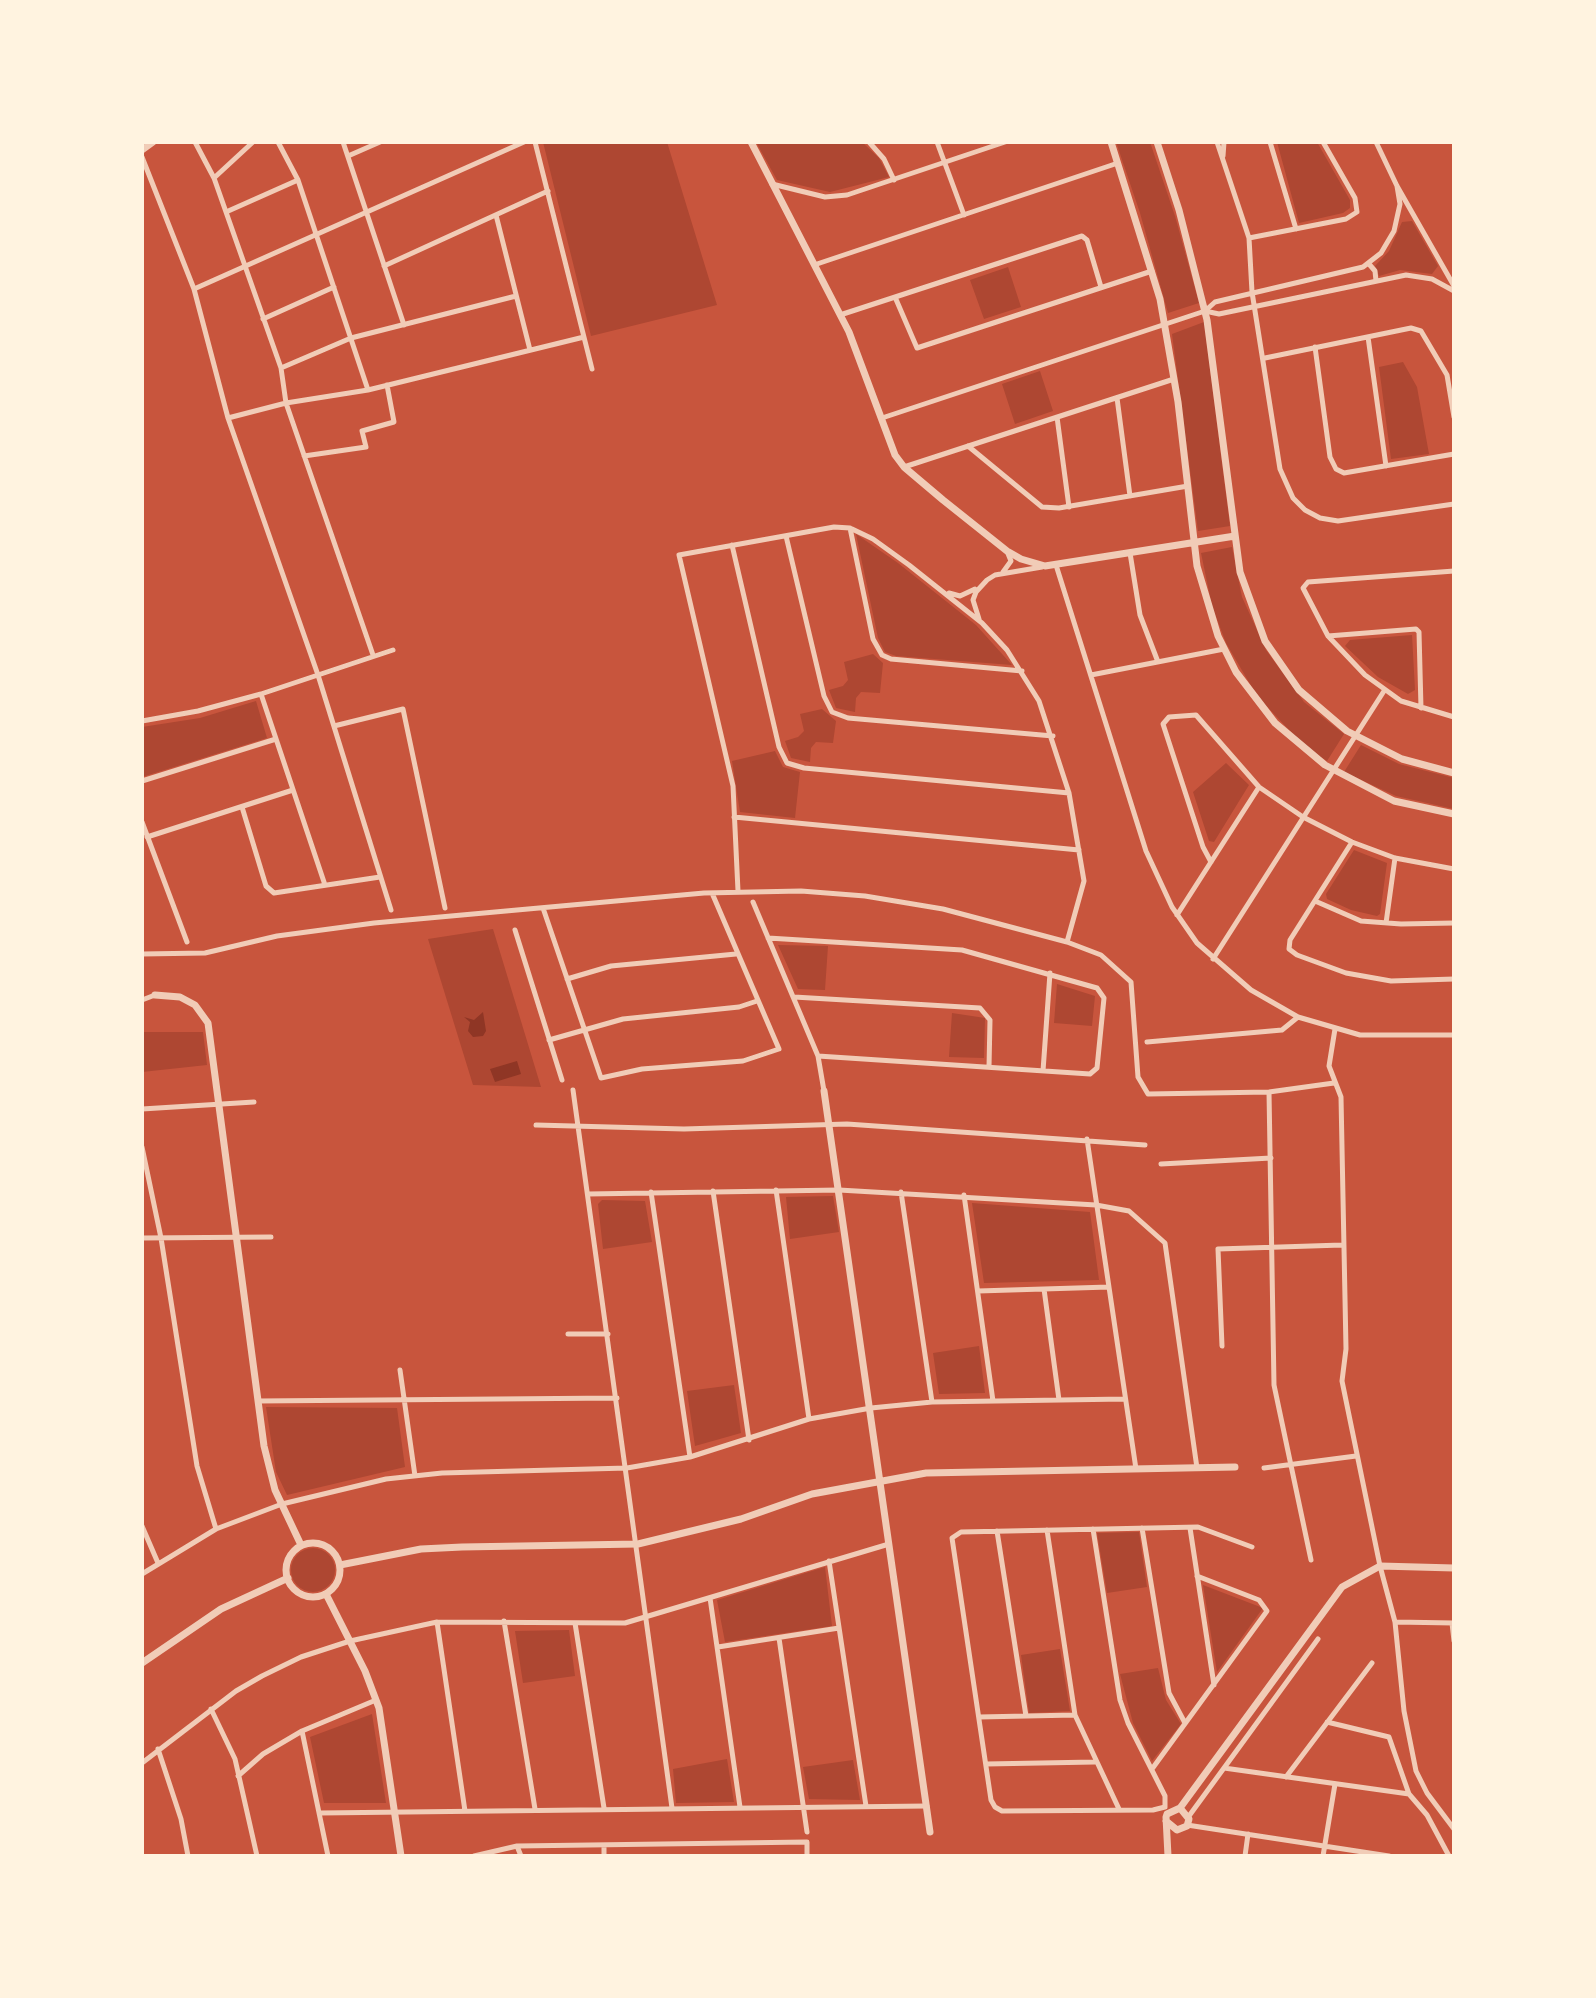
<!DOCTYPE html>
<html>
<head>
<meta charset="utf-8">
<style>
	body { margin:0 }
	#map { position:relative; width:1596px; height:1998px; overflow:hidden; background:#c8553d; font-family:Barlow,sans-serif }
	canvas { display:block }
	.frame { position:absolute; inset:0; border:144px solid #fff3e0; pointer-events:none }
</style>
</head>
<body>
<div id="map">
<canvas width="1596" height="1998"></canvas>
<div class="frame"></div>
</div>
<script>
const context = document.querySelector('canvas').getContext('2d');
context.lineJoin = 'round';
function paint(path, color) { context.fillStyle = color; context.fill(path, 'evenodd'); }
const toPath = rows => new Path2D(rows.map(r => 'M' + r).join(''));
function strokePath(path, color, width, dash) { context.strokeStyle = color; context.lineWidth = width; context.lineCap = dash ? 'butt' : 'round'; context.setLineDash(dash || []); context.stroke(path); }
paint(toPath([
	[543,142,667,142,717,305,591,336],
	[756,142,862,142,879,158,889,177,830,192,777,180],
	[1116,142,1150,142,1175,216,1199,303,1168,313,1140,213],
	[1277,142,1317,142,1350,200,1350,208,1343,213,1299,223],
	[1412,221,1438,266,1432,274,1400,270,1379,276,1375,266,1389,251,1402,222],
	[1008,267,1021,307,984,319,970,280],
	[1204,322,1230,526,1198,531,1172,334],
	[1403,362,1417,387,1429,454,1391,459,1379,367],
	[1040,371,1053,411,1015,424,1002,384],
	[856,534,898,563,976,625,1012,665,896,656,885,652,878,638],
	[1232,547,1242,597,1266,650,1304,702,1344,734,1327,761,1307,749,1257,696,1226,643,1212,606,1201,553],
	[1412,635,1415,690,1408,694,1378,677,1345,646,1350,640],
	[873,654,883,663,880,693,861,692,856,698,855,712,836,708,829,690,843,686,848,680,844,662],
	[256,701,267,738,142,777,142,727,200,718],
	[822,709,836,721,833,743,816,742,811,748,810,762,791,758,785,741,798,737,804,731,800,714],
	[1361,745,1399,764,1454,778,1454,809,1396,796,1344,772],
	[775,751,783,767,800,772,795,818,740,812,732,761],
	[1226,763,1249,785,1214,842,1209,841,1193,792],
	[1354,850,1387,863,1380,914,1377,916,1351,910,1327,899,1326,894],
	[493,929,541,1087,473,1085,428,939],
	[778,945,828,946,825,990,798,989],
	[1057,984,1095,996,1092,1026,1054,1023],
	[952,1013,985,1018,984,1058,949,1057],
	[142,1032,203,1032,207,1065,142,1072],
	[833,1196,839,1232,790,1239,786,1197],
	[602,1200,645,1201,652,1242,603,1249,598,1204],
	[972,1203,1090,1212,1099,1280,984,1283],
	[979,1346,985,1393,939,1394,933,1353],
	[734,1385,741,1433,695,1446,687,1391],
	[266,1407,397,1408,405,1467,287,1495,276,1472],
	[1139,1532,1147,1587,1107,1593,1097,1533],
	'291 1570a22 22 0 1 1 44 0a22 22 0 1 1-44 0Z',
	[825,1567,832,1626,725,1642,717,1600],
	[1203,1585,1263,1608,1217,1672],
	[569,1630,575,1676,523,1683,515,1631],
	[1060,1649,1070,1711,1029,1713,1021,1655],
	[1158,1668,1166,1700,1181,1724,1152,1761,1133,1723,1120,1674],
	[372,1714,386,1803,324,1803,310,1737],
	[727,1759,734,1802,676,1803,673,1769],
	[853,1760,860,1800,809,1799,803,1767]
]), '#ae4732');
paint(toPath([
	[483,1012,486,1031,483,1036,473,1037,468,1031,470,1022,464,1017,474,1020],
	[517,1061,521,1074,495,1082,490,1069]
]), '#8f3625');
strokePath(toPath([
	[195,142,214,178,281,368,286,403,373,655],
	[278,142,298,180,368,390],
	[343,142,404,325],
	[535,142,592,369],
	[869,142,884,159,894,180],
	[937,142,964,215],
	[1217,142,1249,238,1252,292,1280,469,1293,498,1305,510,1320,518,1338,521,1454,504],
	[1270,142,1296,229],
	[1376,142,1397,186,1454,286],
	[348,156,380,142],
	[1223,156,1224,142],
	[142,157,194,289,228,418,318,675,391,910],
	[214,178,253,142],
	[772,184,825,197,847,195,1005,142],
	[226,212,298,180],
	[496,215,530,350],
	[1249,238,1346,219,1357,212,1355,198,1323,142],
	[1369,264,1375,271,1376,281],
	[814,265,1118,163],
	[384,266,548,191],
	[194,289,524,142],
	[895,297,917,348,1152,271],
	[1205,311,1219,314,1406,275,1432,279,1454,291],
	[840,315,1082,236,1087,240,1101,287],
	[263,319,334,287],
	[1368,337,1386,466],
	[1315,347,1330,457,1336,469,1344,473,1454,454],
	[1265,358,1411,328,1421,331,1447,375,1454,417],
	[281,368,351,338,516,296],
	[1117,398,1130,496],
	[1057,417,1069,507],
	[228,418,286,403,368,390,584,337],
	[882,418,1205,311,1215,302,1363,267,1381,253,1394,231,1400,204,1397,186],
	[968,446,1042,507,1059,508,1188,486],
	[304,456,366,447,362,431,394,422,387,385],
	[904,467,1174,379],
	[850,528,873,639,882,655,891,659,1022,671],
	[786,536,824,696,832,712,848,718,1053,736],
	[732,545,779,747,787,763,804,768,1069,793],
	[1130,553,1140,615,1158,662],
	[1056,565,1146,851,1172,907,1197,943,1251,990,1298,1017,1360,1035,1454,1035],
	[1454,571,1308,582,1303,588,1328,636,1365,675,1401,701,1454,717],
	[1003,572,1011,561,1007,551],
	[949,593,960,596,975,589],
	[979,619,973,600,976,592,987,580,995,575,1042,567],
	[1328,636,1416,629,1419,632,1421,708],
	[1091,675,1224,649],
	[261,694,325,885],
	[142,721,198,711,261,694,393,650],
	[334,726,403,709,445,908],
	[142,781,276,739],
	[242,807,266,886,274,893,380,877],
	[734,817,1079,850],
	[142,822,187,942],
	[147,837,293,790],
	[1352,842,1290,940,1289,949,1297,955,1346,973,1391,981,1454,979],
	[1211,862,1203,847,1163,724,1169,717,1196,715,1259,787,1303,817,1352,842,1395,858,1454,869],
	[738,891,733,786,679,555,834,527,850,528,873,539,909,565,982,623,1007,650,1039,701,1069,793,1084,881,1067,942],
	[1315,901,1361,921,1401,924,1454,923],
	[753,902,818,1056,824,1091],
	[543,908,601,1078,642,1069,743,1061,779,1049,712,893],
	[1177,915,1259,787],
	[1386,923,1395,858],
	[515,930,562,1080],
	[768,938,962,950,1097,988,1104,998,1097,1068,1090,1074,818,1056],
	[142,954,205,953,277,936,374,923,704,893,801,891,865,896,943,909,1067,942,1101,955,1131,982,1138,1077,1148,1094,1269,1092,1334,1083],
	[1213,959,1384,691],
	[567,979,611,966,736,954],
	[794,997,980,1008,990,1020,989,1067],
	[142,1000,155,995],
	[1335,1029,1329,1066,1341,1097,1346,1349,1342,1381,1380,1566,1395,1622,1404,1711,1416,1771,1427,1793,1454,1829],
	[549,1040,623,1019,739,1007,757,1001],
	[1147,1042,1282,1030,1298,1017],
	[1043,1071,1050,973],
	[573,1090,672,1808],
	[1269,1092,1274,1385,1311,1560],
	[142,1109,254,1102],
	[536,1125,684,1129,847,1124,1145,1145],
	[1087,1139,1136,1469],
	[142,1147,161,1238,197,1466,216,1529],
	[1161,1164,1271,1158],
	[776,1190,809,1419],
	[713,1191,749,1440],
	[651,1192,690,1457],
	[901,1192,932,1402],
	[588,1194,839,1190,1096,1205,1129,1211,1165,1243,1197,1468],
	[964,1195,993,1401],
	[142,1238,271,1237],
	[1044,1289,1059,1400],
	[978,1291,1109,1287],
	[568,1334,608,1334],
	[1222,1346,1218,1249,1342,1245],
	[400,1370,415,1476],
	[258,1401,617,1398],
	[1264,1468,1356,1456],
	[142,1526,158,1563],
	[1142,1528,1169,1693,1185,1723],
	[1190,1528,1214,1685],
	[1093,1529,1120,1700,1128,1723,1165,1796,1165,1807],
	[1047,1530,1075,1715,1119,1809],
	[997,1531,1026,1716],
	[829,1561,866,1806],
	[142,1574,216,1529,282,1504,386,1479,442,1473,627,1468,690,1457,809,1419,871,1408,932,1402,1125,1399],
	[710,1598,740,1807],
	[504,1621,535,1809],
	[437,1622,465,1811],
	[1395,1622,1454,1623],
	[575,1623,604,1808],
	[1452,1623,1454,1641],
	[779,1638,807,1832],
	[718,1647,839,1628],
	[211,1709,235,1759,257,1856],
	[979,1717,1075,1715],
	[1327,1722,1389,1737,1409,1794,1427,1815,1449,1856],
	[302,1731,328,1856],
	[158,1749,181,1819,188,1856],
	[142,1763,236,1691,262,1676,301,1657,350,1641,437,1622,625,1623,889,1544],
	[986,1764,1095,1762],
	[1224,1768,1409,1794],
	[1152,1769,1267,1611,1259,1600,1197,1576],
	[238,1776,263,1754,302,1731,376,1700],
	[1286,1777,1372,1663],
	[1165,1807,1153,1810,1002,1811,995,1807,991,1800,952,1538,961,1532,1198,1527,1252,1547],
	[320,1813,927,1806],
	[1189,1816,1318,1639],
	[1187,1825,1389,1856],
	[517,1846,521,1856],
	[474,1856,517,1846,807,1842,807,1856],
	[604,1856,604,1846],
	[1245,1856,1248,1834],
	[1323,1856,1335,1784]
]), '#f1ccb7', 5);
strokePath(toPath([
	[751,142,849,332,895,455,904,467,943,500,1007,551,1021,559,1045,566,1235,536],
	[1111,142,1160,299,1178,402,1197,566,1218,636,1236,672,1275,723,1325,765,1394,801,1454,814],
	[1157,142,1179,210,1207,320,1240,572,1265,641,1299,690,1347,731,1402,759,1454,773],
	[142,150,153,142],
	[155,995,180,997,195,1005,208,1023,264,1446,275,1490,301,1545],
	[824,1091,930,1832],
	'286 1570a27 27 0 1 1 54 0a27 27 0 1 1-54 0Z',
	[340,1565,421,1549,462,1547,638,1544,741,1519,812,1494,926,1473,1235,1467],
	[326,1594,365,1671,379,1708,401,1856],
	[142,1663,221,1609,288,1578],
	[1180,1808,1342,1587,1380,1566,1454,1568],
	[1166,1821,1177,1830,1187,1826,1189,1819,1180,1808,1167,1814,1166,1817,1168,1856]
]), '#f1ccb7', 7);
</script>
</body>
</html>
